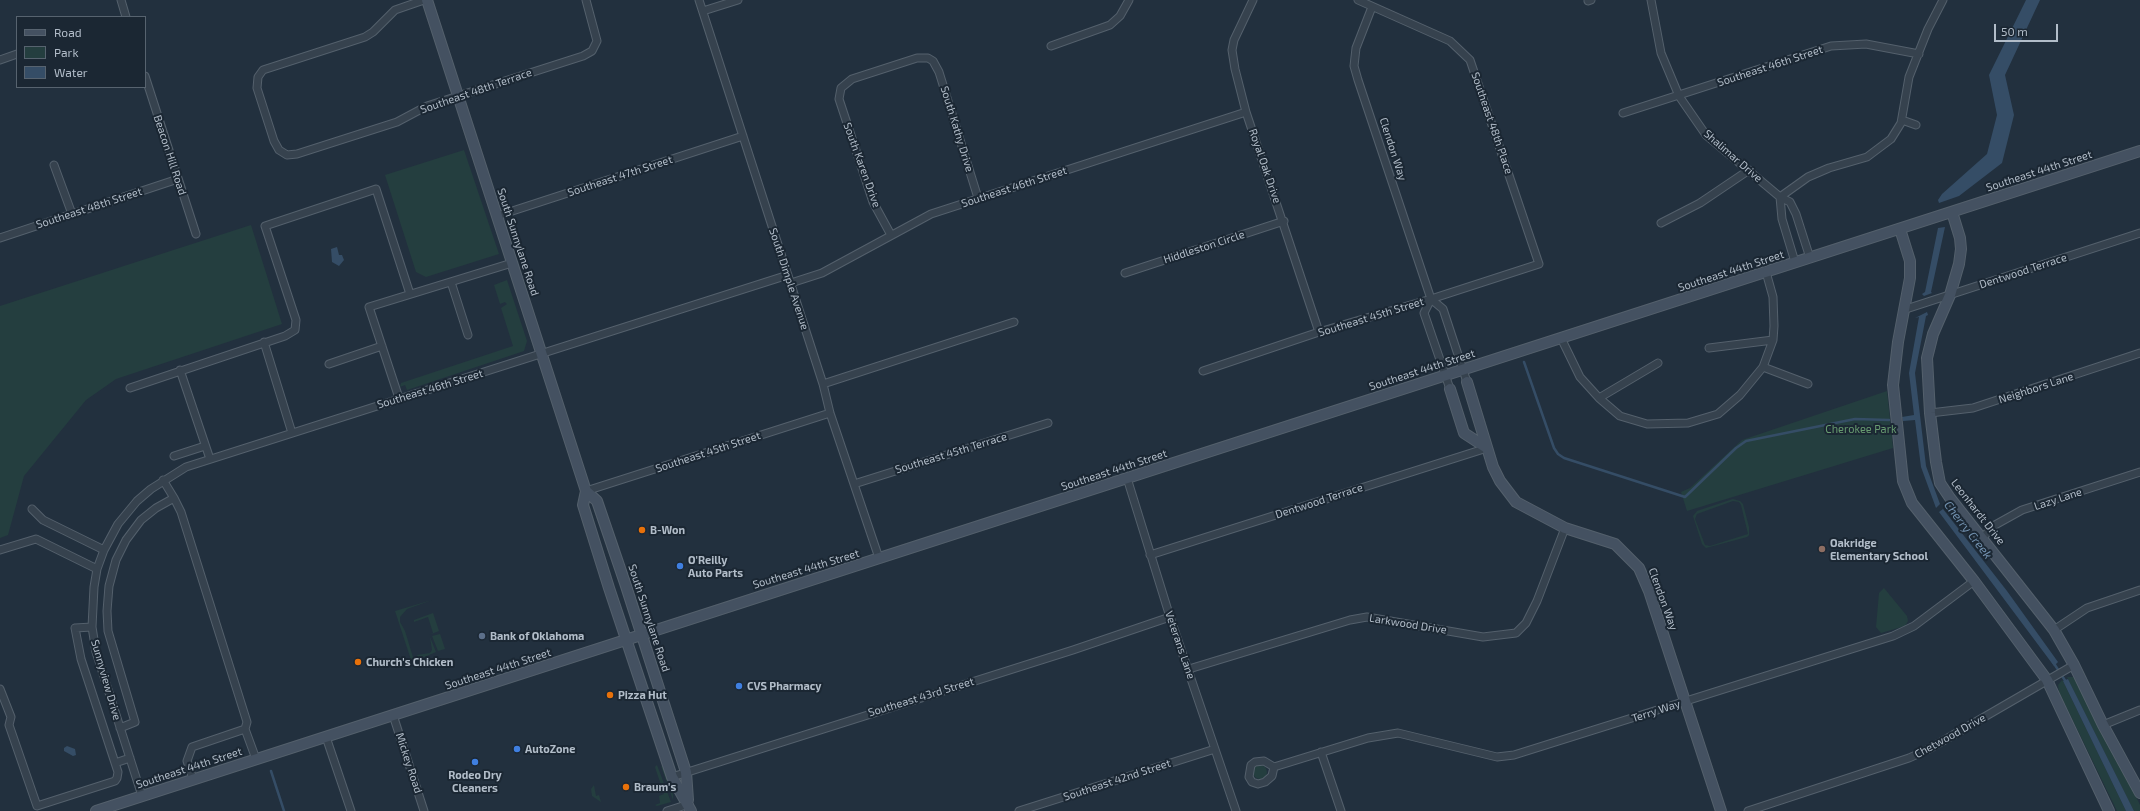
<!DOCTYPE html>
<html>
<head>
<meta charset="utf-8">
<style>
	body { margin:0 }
	#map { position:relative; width:2140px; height:811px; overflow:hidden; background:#22303e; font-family:"Exo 2",sans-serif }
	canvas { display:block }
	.legend { position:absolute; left:16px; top:16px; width:130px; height:72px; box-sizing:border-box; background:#1b2733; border:1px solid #57636f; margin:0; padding:5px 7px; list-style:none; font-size:12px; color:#b2bdc9 }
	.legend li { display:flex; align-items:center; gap:8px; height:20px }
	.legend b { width:20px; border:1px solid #57636f }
	.scale { position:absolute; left:1994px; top:24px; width:64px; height:18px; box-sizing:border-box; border:2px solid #b2bdc9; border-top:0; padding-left:5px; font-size:12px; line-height:14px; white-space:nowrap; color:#b2bdc9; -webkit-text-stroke:3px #1b2733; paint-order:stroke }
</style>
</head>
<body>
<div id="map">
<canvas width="2140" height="811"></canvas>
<ul class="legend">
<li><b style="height:5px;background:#445161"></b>Road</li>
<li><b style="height:11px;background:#243e3f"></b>Park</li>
<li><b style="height:11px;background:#354d66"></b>Water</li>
</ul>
<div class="scale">50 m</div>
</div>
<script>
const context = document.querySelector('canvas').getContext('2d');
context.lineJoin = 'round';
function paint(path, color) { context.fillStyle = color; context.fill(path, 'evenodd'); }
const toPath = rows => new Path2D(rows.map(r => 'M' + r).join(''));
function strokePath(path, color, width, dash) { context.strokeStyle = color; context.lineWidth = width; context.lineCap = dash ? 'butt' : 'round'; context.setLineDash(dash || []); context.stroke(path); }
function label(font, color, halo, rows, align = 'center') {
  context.font = font + ' "Exo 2",sans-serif'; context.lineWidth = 4; context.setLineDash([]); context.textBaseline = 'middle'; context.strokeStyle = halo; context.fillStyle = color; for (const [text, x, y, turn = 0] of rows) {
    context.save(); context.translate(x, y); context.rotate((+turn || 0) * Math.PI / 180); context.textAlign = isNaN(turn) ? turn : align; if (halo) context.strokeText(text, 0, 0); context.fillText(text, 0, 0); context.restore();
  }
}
paint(toPath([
	[464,150,499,254,426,277,416,272,385,175],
	[251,225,282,324,116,379,86,400,24,476,8,535,0,538,0,306],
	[507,280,527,341,524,351,407,390,405,385,400,387,401,383,513,346,501,308,507,304,505,302,500,304,494,285],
	[1887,391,1893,448,1687,511,1681,492,1690,488,1742,440],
	[1733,499,1740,501,1743,504,1749,527,1749,535,1747,537,1706,548,1702,544,1693,516,1697,511],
	[1733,501,1739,502,1741,505,1748,534,1710,546,1705,545,1695,519,1697,514],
	[1884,588,1907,616,1908,621,1905,626,1881,633,1876,627,1879,593],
	[432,600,407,609,400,617,400,622,405,631,416,667,414,669,395,611],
	[433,613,439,631,429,635,433,633,428,617,414,622,414,620],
	[440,634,445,649,438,651,432,636],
	[430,637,436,652,422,658,421,666,417,655,430,653,432,650],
	[2067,677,2074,677,2080,682,2140,805,2140,811,2134,811],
	[2062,680,2063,681,2126,811,2117,811,2059,692,2058,685],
	[657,765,671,802,657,806,655,805,660,803,659,796,664,794,655,767],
	'1253 772a7 7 0 1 1 14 0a7 7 0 1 1-14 0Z',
	[661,766,664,768,673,795,673,800],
	[594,785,596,796,599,795,601,802,592,796,591,789]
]), '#243e3f');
paint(toPath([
	[2026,0,2040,0,2005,75,2014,115,2002,163,1959,196,1939,203,1938,200,1942,194,1987,154,1997,115,1989,75],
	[1945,227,1931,292,1932,293,1924,296,1922,294,1925,292,1938,228],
	[337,247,339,255,342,255,344,260,339,266,332,262,331,249],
	[1927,312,1928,315,1926,316,1915,373,1926,466,1940,504,1936,508,1921,467,1915,420,1903,421,1902,417,1914,415,1909,373,1919,317,1915,318],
	[1943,509,2007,591,2058,662,2054,666,1939,512],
	[2068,679,2134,811,2126,811,2063,681],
	[67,746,75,749,76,755,73,756,64,751,64,748]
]), '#354d66');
strokePath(toPath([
	[1524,362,1554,448,1558,454,1564,458,1685,497,1736,448,1746,441,1855,419,1889,420],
	[2053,662,2066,682],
	[271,771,284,811]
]), '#354d66', 2.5);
const street = toPath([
	[121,0,126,17],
	[424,0,395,10,373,32,365,37,263,70,258,77,257,88,274,141,279,150,287,155,297,154,397,122,427,106,583,56,592,51,597,41,586,0],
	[699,0,823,384,830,413,879,558],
	[1253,0,1234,40,1232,50,1235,69,1246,112,1319,332],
	[1651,0,1661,53,1679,96,1706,135,1780,197,1790,202,1796,214,1810,258],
	[1588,1,1591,0],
	[1372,7,1356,48,1354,66,1358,80,1431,299,1443,309,1467,382],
	[703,11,738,0],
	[1051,46,1110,25,1120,16,1129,0],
	[0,60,17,54],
	[145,76,196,234],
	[1623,113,1831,46,1866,44,1919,54],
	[1902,120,1916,125],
	[54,165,72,214],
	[1780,197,1808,177,1829,168,1867,157,1891,139,1901,123,1909,77,1928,29,1943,0],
	[1780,197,1782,219,1795,262],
	[497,216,743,136],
	[1661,223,1700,203,1749,170],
	[891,235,873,202,839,99,841,88,852,79,917,58,928,58,933,61,939,72,978,198],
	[0,238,178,179],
	[1125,273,1284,221],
	[451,282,468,335],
	[791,283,822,273,931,214,1246,112],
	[1431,299,1424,313,1450,389],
	[1906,309,2140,233],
	[1561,338,1580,377,1599,398,1620,416,1647,424,1688,423,1718,414,1740,395,1763,367,1773,340,1774,326,1773,297,1766,272],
	[264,342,292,433],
	[1709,348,1773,340],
	[329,364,382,346],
	[1763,367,1808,384],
	[180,370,210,459],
	[1203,371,1319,332,1431,299,1539,264,1470,60,1450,41,1358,0],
	[823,384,1014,322],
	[130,388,285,336,295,330,296,320,265,226,376,189,410,294],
	[399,398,369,307,512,263],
	[1599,398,1658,363],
	[1930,413,1973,408,2140,353],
	[174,456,205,446],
	[1127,478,1170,617,1236,811],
	[854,484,1048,423],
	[586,491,830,413],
	[174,498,181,512,247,722,245,729],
	[32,509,43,520,104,550,97,569,94,587,92,627,96,652,142,796],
	[1982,538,1995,525,2022,510,2140,472],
	[0,550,36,539,97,569],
	[104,550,118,524,137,501,151,489,186,467,788,275],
	[1150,555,1487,448],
	[2054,630,2087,608,2140,590],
	[1189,669,1350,620,1367,617,1483,637,1516,633,1526,623,1537,601,1565,528],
	[0,689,11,717,9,725,37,806,115,781,117,778,118,772,81,659,75,628,92,627],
	[393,715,424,811],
	[2103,725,2140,710],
	[120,728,135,722,108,631,107,611,109,586,116,560,126,540,141,520,156,508,174,498,163,480],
	[326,737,351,811],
	[1321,752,1341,811],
	[115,763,130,758],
	[1274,767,1272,776,1265,782,1258,784,1252,782,1249,777,1251,765,1255,762,1264,761,1274,767,1368,738,1398,733,1497,757,1514,755,1893,636,1914,626,1974,581],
	[672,777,1073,650,1170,617],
	[193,779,187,761,192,747,245,729,256,759],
	[667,811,689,804],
	[1019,811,1215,749],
	[1748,811,1909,758,1929,749,2074,665]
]);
const secondary = toPath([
	[427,0,586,491,583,505,609,588,672,777,691,811],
	[1952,212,1960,238,1961,249,1959,264,1950,295,1933,334,1927,358,1930,413,1936,462,1940,483,1950,498,2054,630,2074,665,2103,725,2140,793],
	[1900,229,1910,261,1910,278,1898,342,1893,385,1903,481,1912,503,1974,581,2047,680,2109,811],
	[1467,382,1493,467,1500,481,1516,502,1565,528,1615,544,1639,568,1649,591,1721,811],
	[1450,389,1464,433,1487,448],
	[586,491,597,501,625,583,686,772,688,800],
	[96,811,2140,151]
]);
strokePath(street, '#54606c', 9);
strokePath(secondary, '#54606c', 12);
strokePath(street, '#36424e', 7);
strokePath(secondary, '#445161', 10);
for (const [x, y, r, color] of [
	[642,530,4,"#e8710a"],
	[1822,549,4,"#8d6e63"],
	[680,566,4,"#3f7fe0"],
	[482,636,4,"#5c6f8a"],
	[358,662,4,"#e8710a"],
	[739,686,4,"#3f7fe0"],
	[610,695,4,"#e8710a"],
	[517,749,4,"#3f7fe0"],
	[475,762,4,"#3f7fe0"],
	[626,787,4,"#e8710a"]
]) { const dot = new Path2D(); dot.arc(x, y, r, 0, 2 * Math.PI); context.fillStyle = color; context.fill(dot); strokePath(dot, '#1b2733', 1.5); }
label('11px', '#b2bdc9', '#1b2733', [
	["Southeast 46th Street",1770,66,-18],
	["Southeast 48th Terrace",476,91,-19],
	["Southeast 48th Place",1492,123,71],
	["South Kathy Drive",957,129,73],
	["Clendon Way",1393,149,72],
	["Beacon Hill Road",170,155,72],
	["Shalimar Drive",1733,156,41],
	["South Karen Drive",862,165,70],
	["Royal Oak Drive",1265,166,71],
	["Southeast 44th Street",2039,171,-18],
	["Southeast 47th Street",620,176,-18],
	["Southeast 46th Street",1014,187,-18],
	["Southeast 48th Street",89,208,-18],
	["South Sunnylane Road",518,242,72],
	["Hiddleston Circle",1204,247,-18],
	["Southeast 44th Street",1731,271,-18],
	["Dentwood Terrace",2023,271,-18],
	["South Dimple Avenue",789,279,72],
	["Southeast 45th Street",1371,317,-17],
	["Southeast 44th Street",1422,370,-18],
	["Neighbors Lane",2036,388,-18],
	["Southeast 46th Street",430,389,-17],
	["Southeast 45th Street",708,452,-18],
	["Southeast 45th Terrace",951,453,-17],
	["Southeast 44th Street",1114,470,-18],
	["Lazy Lane",2058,499,-18],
	["Dentwood Terrace",1319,501,-18],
	["Leonhardt Drive",1978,512,52],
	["Southeast 44th Street",806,569,-17],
	["Clendon Way",1663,599,70],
	["South Sunnylane Road",649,618,72],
	["Larkwood Drive",1408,624,9],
	["Veterans Lane",1180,645,71],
	["Southeast 44th Street",498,669,-18],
	["Sunnyview Drive",106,680,74],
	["Southeast 43rd Street",921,697,-17],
	["Terry Way",1656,711,-18],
	["Chetwood Drive",1950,736,-29],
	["Mickey Road",409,763,72],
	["Southeast 44th Street",189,768,-18],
	["Southeast 42nd Street",1117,780,-18]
]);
label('11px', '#689b70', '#1b2733', [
	["Cherokee Park",1861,429]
]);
label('bold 11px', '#b2bdc9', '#1b2733', [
	["B-Won",650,530],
	["Oakridge",1830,543],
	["Elementary School",1830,556],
	["O'Reilly",688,560],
	["Auto Parts",688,573],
	["Bank of Oklahoma",490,636],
	["Church's Chicken",366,662],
	["CVS Pharmacy",747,686],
	["Pizza Hut",618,695],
	["AutoZone",525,749],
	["Rodeo Dry",475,775,"center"],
	["Cleaners",475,788,"center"],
	["Braum's",634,787]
], 'left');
label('italic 12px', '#7190ae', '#1b2733', [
	["Cherry Creek",1968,530,52]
]);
</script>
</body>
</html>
